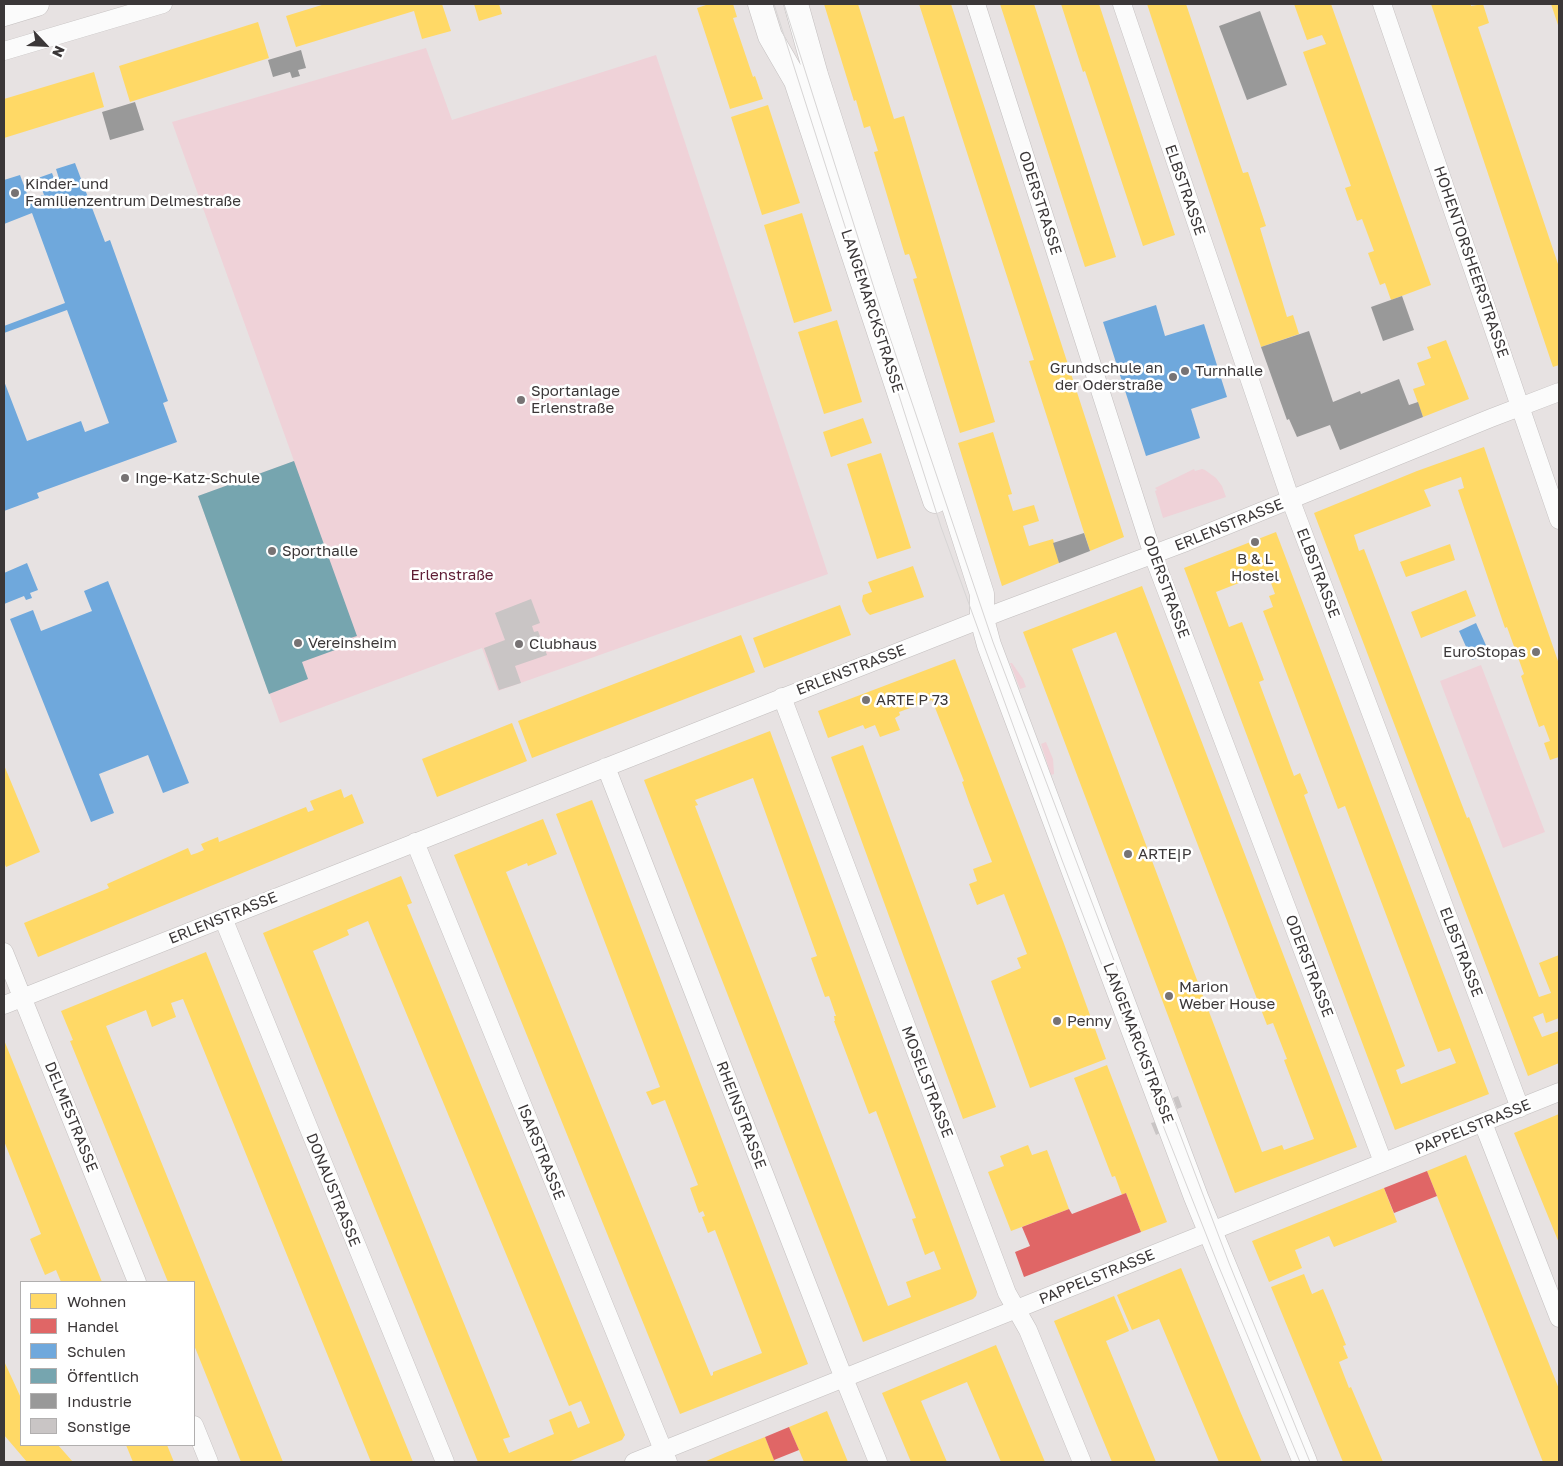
<!DOCTYPE html>
<html>
<head>
<meta charset="utf-8">
<style>
	body { margin:0 }
	#map { position:relative; width:1563px; height:1466px; overflow:hidden; background:#e7e2e2; font-family:"Golos Text",sans-serif }
	canvas { display:block }
	.frame { position:absolute; inset:0; border:5px solid #3b3738; pointer-events:none }
	.legend { position:absolute; left:20px; top:1281px; width:175px; height:165px; box-sizing:border-box; background:#fff; border:1px solid #b1afaf; margin:0; padding:6px 9px; list-style:none; font-size:15px; color:#3b3738 }
	.legend li { display:flex; align-items:center; gap:10px; height:25px }
	.legend b { width:25px; border:1px solid #b1afaf }
	.north { position:absolute; left:20px; top:20px; width:50px; height:50px; -webkit-text-stroke:4px #fff; paint-order:stroke; rotate:115deg; font-size:14px; font-weight:700; line-height:20px; text-align:center; color:#3b3738 }
	.north::after { content:''; display:block; margin:auto; width:18px; height:22px; background:#3b3738; clip-path:polygon(50% 0,100% 100%,50% 72%,0 100%) }
</style>
</head>
<body>
<div id="map">
<canvas width="1563" height="1466"></canvas>
<div class="frame"></div>
<ul class="legend">
<li><b style="height:14px;background:#ffd966"></b>Wohnen</li>
<li><b style="height:14px;background:#e06666"></b>Handel</li>
<li><b style="height:14px;background:#6fa8dc"></b>Schulen</li>
<li><b style="height:14px;background:#76a5af"></b>Öffentlich</li>
<li><b style="height:14px;background:#999"></b>Industrie</li>
<li><b style="height:14px;background:#c9c5c5"></b>Sonstige</li>
</ul>
<div class="north">N</div>
</div>
<script>
const context = document.querySelector('canvas').getContext('2d');
context.lineJoin = 'round';
function paint(path, color) { context.fillStyle = color; context.fill(path, 'evenodd'); }
const toPath = rows => new Path2D(rows.map(r => 'M' + r).join(''));
function strokePath(path, color, width, dash) { context.strokeStyle = color; context.lineWidth = width; context.lineCap = dash ? 'butt' : 'round'; context.setLineDash(dash || []); context.stroke(path); }
function label(font, color, halo, rows, align = 'center') {
  context.font = font + ' "Golos Text",sans-serif'; context.lineWidth = 5; context.setLineDash([]); context.textBaseline = 'middle'; context.strokeStyle = halo; context.fillStyle = color; for (const [text, x, y, turn = 0] of rows) {
    context.save(); context.translate(x, y); context.rotate((+turn || 0) * Math.PI / 180); context.textAlign = isNaN(turn) ? turn : align; if (halo) context.strokeText(text, 0, 0); context.fillText(text, 0, 0); context.restore();
  }
}
paint(toPath([
	[426,48,452,120,656,55,828,574,498,691,482,648,280,723,198,496,294,461,172,122],
	[1194,469,1195,471,1202,469,1205,470,1216,478,1222,486,1226,497,1163,518,1155,491,1157,490,1155,488],
	[1010,663,1012,663,1023,679,1026,687,1020,689],
	[1481,665,1545,832,1503,848,1440,681],
	[1046,742,1053,759,1054,774,1051,775,1041,744]
]), '#efd2d8');
paint(toPath([
	[325,4,442,4,451,31,422,39,414,11,296,47,286,16],
	[474,4,499,4,502,14,479,21],
	[709,4,733,4,737,17,733,18,753,77,755,76,763,99,730,109,697,8],
	[824,4,858,4,894,119,904,116,995,422,960,433,913,279,917,278,909,254,905,255,874,152,878,151,870,126,864,128,856,100,854,101],
	[919,4,951,4,1124,537,1090,551,1029,361,1034,360],
	[1000,4,1034,4,1116,257,1085,267],
	[1061,4,1099,4,1175,235,1143,246,1085,71,1083,72],
	[1147,4,1186,4,1243,173,1248,172,1266,226,1260,228,1287,317,1293,315,1299,334,1261,347],
	[1294,4,1331,4,1431,285,1391,300,1385,283,1380,285,1368,253,1374,251,1362,219,1357,221,1345,188,1351,186,1303,52,1326,44,1322,35,1307,40],
	[1431,4,1471,4,1471,6,1483,4,1489,23,1478,27,1559,267,1559,365,1553,367],
	[1551,4,1559,4,1559,28],
	[258,22,269,58,130,102,119,66],
	[94,72,104,107,4,138,4,99],
	[768,105,800,203,762,215,731,117],
	[802,213,832,311,794,323,764,225],
	[837,320,862,402,824,414,798,332],
	[1446,340,1469,399,1423,417,1413,389,1425,385,1417,363,1431,358,1427,347],
	[863,418,872,443,831,457,823,432],
	[993,432,1012,494,1008,495,1013,511,1034,505,1039,521,1023,526,1029,546,1053,539,1059,563,1002,586,958,443],
	[1484,447,1559,664,1559,757,1550,760,1544,743,1550,741,1544,725,1539,727,1521,676,1524,674,1507,627,1505,628,1458,490,1464,488,1461,477,1424,490,1431,506,1354,535,1359,551,1364,549,1467,818,1469,817,1539,997,1551,993,1539,963,1559,955,1559,1018,1546,1023,1543,1013,1533,1017,1542,1037,1559,1031,1559,1063,1528,1076,1314,513,1417,471],
	[881,453,911,548,877,559,847,464],
	[1276,532,1489,1094,1395,1130,1184,568],
	[1267,572,1275,594,1269,596,1273,607,1263,611,1338,809,1345,806,1438,1052,1450,1048,1456,1063,1401,1084,1396,1070,1405,1066,1304,795,1308,793,1300,773,1294,776,1259,682,1264,680,1242,622,1229,627,1216,592],
	[1450,544,1455,560,1406,577,1400,562],
	[913,566,924,597,870,615,866,611,862,601,863,595,872,592,868,582],
	[1142,586,1357,1147,1235,1193,1023,632],
	[1116,632,1267,1025,1273,1023,1287,1059,1284,1060,1314,1139,1284,1150,1282,1145,1262,1152,1072,649],
	[1466,590,1476,616,1421,638,1411,612],
	[840,605,851,635,764,668,753,638],
	[741,635,755,672,532,758,518,721],
	[955,659,1063,941,1106,1059,1030,1088,991,981,1021,968,1017,958,1027,954,1004,894,977,905,969,884,977,881,973,869,992,862,969,802,962,782,964,781,932,700,899,712,900,715,895,718,900,730,880,737,875,725,865,729,863,725,828,738,818,711],
	[512,723,527,761,437,797,422,759],
	[770,731,977,1292,976,1296,973,1299,863,1342,644,780],
	[753,778,817,956,811,958,825,997,829,996,836,1016,834,1016,835,1021,834,1021,869,1114,876,1111,916,1218,912,1219,925,1255,934,1251,941,1269,906,1282,911,1297,888,1306,695,806,698,805,695,800],
	[863,745,996,1107,963,1119,831,757],
	[4,765,40,852,6,867,4,862],
	[341,789,344,798,352,794,364,823,38,957,24,923,109,888,107,884,188,848,191,855,197,853,204,850,201,844,218,837,219,842,306,807,308,812,314,810,310,801],
	[592,800,808,1364,680,1414,454,855,543,819,557,854,528,866,527,863,506,872,711,1376,713,1375,713,1372,762,1353,715,1230,708,1233,702,1217,705,1216,703,1211,699,1213,690,1188,698,1185,665,1100,652,1105,646,1092,660,1087,556,814],
	[401,876,412,903,407,905,625,1435,622,1440,568,1462,478,1462,263,933],
	[368,921,569,1406,581,1401,590,1423,578,1428,571,1411,549,1420,554,1434,509,1453,503,1439,510,1437,313,951,349,935,347,930],
	[206,952,274,1121,413,1462,371,1462,183,999,171,1003,176,1017,152,1027,146,1010,106,1026,283,1462,241,1462,194,1345,194,1282,168,1282,133,1196,70,1041,73,1040,61,1011],
	[4,1040,59,1176,102,1282,61,1282,56,1270,45,1275,37,1256,30,1239,41,1234,4,1141],
	[1107,1065,1167,1222,1141,1232,1126,1193,1122,1195,1115,1176,1112,1177,1074,1078],
	[1559,1114,1559,1243,1514,1133],
	[1028,1145,1032,1155,1047,1150,1069,1209,1011,1231,988,1172,1004,1166,1000,1156],
	[1466,1155,1559,1389,1559,1462,1543,1462,1427,1171],
	[1384,1188,1397,1222,1334,1247,1329,1236,1295,1250,1302,1268,1269,1282,1252,1241],
	[1181,1268,1240,1411,1262,1462,1219,1462,1159,1319,1132,1330,1117,1295],
	[1304,1274,1312,1294,1323,1289,1331,1308,1346,1345,1343,1346,1348,1358,1339,1362,1349,1388,1351,1387,1354,1394,1383,1462,1343,1462,1271,1287],
	[1114,1296,1129,1331,1106,1341,1156,1462,1112,1462,1054,1321],
	[996,1345,1045,1462,1001,1462,967,1382,921,1401,947,1462,911,1462,882,1393],
	[4,1361,21,1398,21,1445,58,1445,73,1462,27,1462,4,1435],
	[827,1411,848,1462,804,1462,789,1427],
	[765,1437,775,1462,704,1462,725,1453],
	[126,1445,167,1445,174,1462,133,1462]
]), '#ffd966');
paint(toPath([
	[1427,1171,1437,1196,1394,1213,1384,1188],
	[1126,1193,1141,1232,1024,1277,1015,1252,1030,1246,1022,1227,1069,1209,1072,1214],
	[789,1427,799,1450,774,1460,765,1437]
]), '#e06666');
paint(toPath([
	[75,163,105,242,110,240,168,401,163,403,177,442,37,493,39,498,4,511,4,381,27,441,81,421,85,432,109,423,67,310,4,333,4,326,65,303,32,213,4,224,4,180,20,175,29,199,44,195,38,178,52,173,58,189,62,188,56,169],
	[1156,305,1165,336,1204,324,1227,397,1191,409,1200,438,1146,456,1103,322],
	[27,563,38,590,30,593,32,598,26,600,24,596,4,604,4,573],
	[108,581,189,783,163,793,148,755,99,774,114,813,91,822,10,619,33,610,41,631,92,611,84,591],
	[1476,623,1489,652,1472,660,1459,631]
]), '#6fa8dc');
paint(toPath([
	[294,461,357,636,344,640,346,646,302,662,308,679,269,694,198,496]
]), '#76a5af');
paint(toPath([
	[1260,11,1287,85,1247,100,1219,26],
	[301,50,306,68,298,70,300,76,292,78,290,72,273,77,268,60],
	[135,102,144,130,110,140,102,112],
	[1402,296,1414,330,1383,341,1371,307],
	[1309,331,1333,402,1360,391,1361,394,1399,379,1409,405,1418,402,1423,417,1340,450,1330,425,1297,437,1289,419,1287,420,1261,347],
	[1084,533,1090,551,1059,563,1053,543]
]), '#999');
paint(toPath([
	[531,599,540,623,532,626,534,632,538,631,547,655,515,666,521,683,499,690,484,648,505,640,495,613],
	[1178,1096,1182,1107,1177,1109,1173,1098],
	[1155,1122,1160,1133,1156,1135,1151,1123]
]), '#c9c5c5');
const minor = toPath([
	[976,4,1153,555,1383,1162],
	[1122,4,1291,501,1520,1108],
	[1382,4,1559,520],
	[4,51,163,4],
	[782,697,1007,1293,1028,1330,1082,1462],
	[606,767,837,1361,878,1462],
	[415,842,668,1462],
	[223,918,445,1462],
	[4,952,137,1282],
	[4,1005,1002,611,1186,542,1491,418,1559,392],
	[1483,1123,1559,1318],
	[194,1425,209,1462],
	[634,1462,1559,1092]
]);
const secondary = toPath([
	[760,4,770,36,796,81,935,501],
	[796,4,816,75,982,594,982,619,989,645,1196,1197,1305,1462],
	[4,14,37,4]
]);
strokePath(minor, '#c3bfbf', 19);
strokePath(secondary, '#c3bfbf', 25);
strokePath(minor, '#fbfbfb', 18);
strokePath(secondary, '#fbfbfb', 24);
strokePath(toPath([
	[774,4,941,527,1062,860,1164,1128,1219,1267,1300,1462],
	[784,4,887,329,993,642,1229,1263,1310,1462]
]), '#d7d5d5', 1);
for (const [x, y, r, color] of [
	[15,193,5,"#777374"],
	[1185,371,5,"#777374"],
	[1173,377,5,"#777374"],
	[521,400,5,"#777374"],
	[125,478,5,"#777374"],
	[1255,542,5,"#777374"],
	[272,551,5,"#777374"],
	[298,643,5,"#777374"],
	[519,644,5,"#777374"],
	[1536,652,5,"#777374"],
	[866,700,5,"#777374"],
	[1128,854,5,"#777374"],
	[1169,996,5,"#777374"],
	[1057,1021,5,"#777374"]
]) { const dot = new Path2D(); dot.arc(x, y, r, 0, 2 * Math.PI); context.fillStyle = color; context.fill(dot); strokePath(dot, '#fff', 2); }
label('15px', '#3b3738', '#fff', [
	["Kinder- und",25,184],
	["Familienzentrum Delmestraße",25,201],
	["Grundschule an",1163,368,"right"],
	["der Oderstraße",1163,385,"right"],
	["Turnhalle",1195,371],
	["Sportanlage",531,391],
	["Erlenstraße",531,408],
	["Inge-Katz-Schule",135,478],
	["Sporthalle",282,551],
	["B & L",1255,559,"center"],
	["Hostel",1255,576,"center"],
	["Vereinsheim",308,643],
	["Clubhaus",529,644],
	["EuroStopas",1526,652,"right"],
	["ARTE P 73",876,700],
	["ARTE|P",1138,854],
	["Marion",1179,987],
	["Weber House",1179,1004],
	["Penny",1067,1021]
], 'left');
label('15px', '#3b3738', '#fff', [
	["ELBSTRASSE",1185,190,71],
	["ODERSTRASSE",1040,203,72],
	["HOHENTORSHEERSTRASSE",1471,262,71],
	["LANGEMARCKSTRASSE",872,311,72],
	["ERLENSTRASSE",1229,525,-22],
	["ELBSTRASSE",1318,573,69],
	["ODERSTRASSE",1166,587,70],
	["ERLENSTRASSE",851,670,-21],
	["ERLENSTRASSE",223,918,-22],
	["ELBSTRASSE",1461,952,69],
	["ODERSTRASSE",1309,966,69],
	["LANGEMARCKSTRASSE",1138,1043,69],
	["MOSELSTRASSE",927,1082,69],
	["RHEINSTRASSE",741,1115,69],
	["DELMESTRASSE",71,1117,68],
	["PAPPELSTRASSE",1473,1127,-22],
	["ISARSTRASSE",541,1152,68],
	["DONAUSTRASSE",333,1190,68],
	["PAPPELSTRASSE",1097,1277,-22]
]);
label('15px', '#5f1d35', '#fff', [
	["Erlenstraße",452,575]
]);
</script>
</body>
</html>
